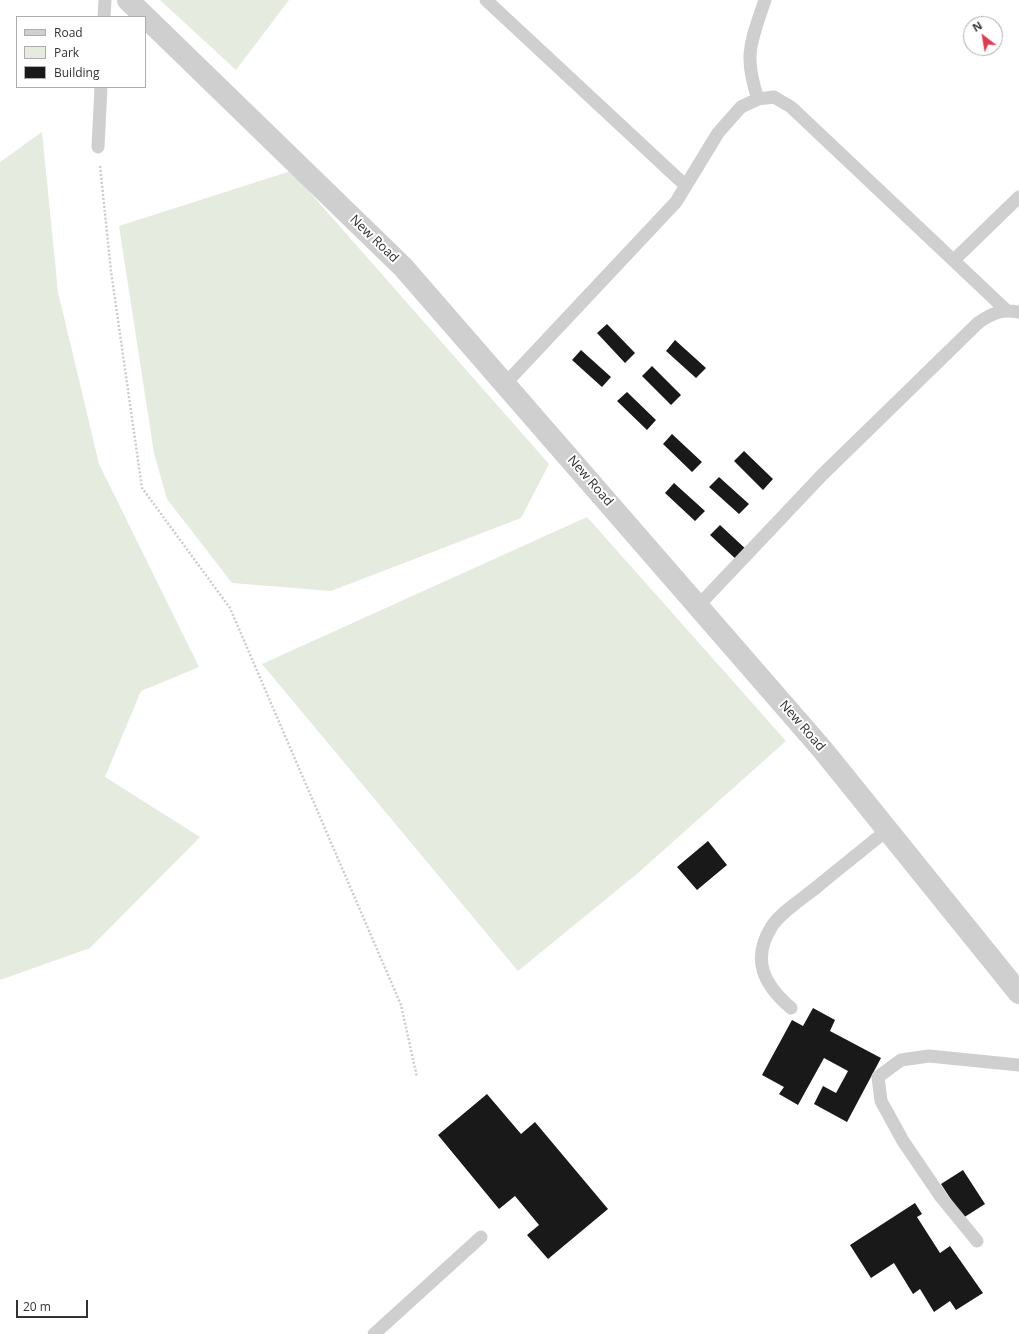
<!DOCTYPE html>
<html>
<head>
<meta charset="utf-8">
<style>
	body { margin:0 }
	#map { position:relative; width:1019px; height:1334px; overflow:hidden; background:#fff; font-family:"Open Sans",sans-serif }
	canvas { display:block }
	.legend { position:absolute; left:16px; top:16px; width:130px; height:72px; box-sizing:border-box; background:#fff; border:1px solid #adadad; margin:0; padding:5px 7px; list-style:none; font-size:12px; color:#323232 }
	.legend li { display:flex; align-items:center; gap:8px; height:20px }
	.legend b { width:20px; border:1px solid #adadad }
	.north { position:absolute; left:963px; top:16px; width:40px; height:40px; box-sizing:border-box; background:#fff; border:1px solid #adadad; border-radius:50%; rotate:329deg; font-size:11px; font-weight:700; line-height:16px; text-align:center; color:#323232 }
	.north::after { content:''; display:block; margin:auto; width:14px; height:18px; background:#e3394f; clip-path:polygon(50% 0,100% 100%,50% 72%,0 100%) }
	.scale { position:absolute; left:16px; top:1300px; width:72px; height:18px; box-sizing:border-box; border:2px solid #323232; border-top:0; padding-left:5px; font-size:12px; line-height:14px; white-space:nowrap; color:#323232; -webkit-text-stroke:3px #fff; paint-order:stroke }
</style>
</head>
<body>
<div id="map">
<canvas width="1019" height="1334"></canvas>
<ul class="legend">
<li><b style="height:5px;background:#cfcfcf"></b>Road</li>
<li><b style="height:11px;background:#e5ebde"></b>Park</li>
<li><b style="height:11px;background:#191919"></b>Building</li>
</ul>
<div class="north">N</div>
<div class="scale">20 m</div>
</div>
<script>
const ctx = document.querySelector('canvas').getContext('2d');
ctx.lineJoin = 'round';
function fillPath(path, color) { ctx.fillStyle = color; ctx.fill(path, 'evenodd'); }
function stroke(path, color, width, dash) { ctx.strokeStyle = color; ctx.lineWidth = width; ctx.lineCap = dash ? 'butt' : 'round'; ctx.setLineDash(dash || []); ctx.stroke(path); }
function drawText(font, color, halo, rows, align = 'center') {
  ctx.font = font + ' "Open Sans",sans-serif'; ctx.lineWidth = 4; ctx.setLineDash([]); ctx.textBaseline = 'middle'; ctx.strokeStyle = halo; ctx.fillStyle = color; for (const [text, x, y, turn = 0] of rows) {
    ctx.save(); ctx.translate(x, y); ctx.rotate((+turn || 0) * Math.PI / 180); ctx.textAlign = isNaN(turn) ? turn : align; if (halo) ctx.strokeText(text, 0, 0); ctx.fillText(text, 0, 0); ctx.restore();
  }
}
fillPath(new Path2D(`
	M 160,0 L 289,0 L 236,70 Z
	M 42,132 L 58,292 L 99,464 L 199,667 L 141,691 L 105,777 L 200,837 L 90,948 L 0,980 L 0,162 Z
	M 291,171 L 549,464 L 521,518 L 331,591 L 232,583 L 167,499 L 154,453 L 119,226 Z
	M 587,517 L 786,741 L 638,873 L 518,971 L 262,664 Z`), '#e5ebde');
fillPath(new Path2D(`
	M 607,324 L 635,353 L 625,363 L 597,333 Z
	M 675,340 L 706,368 L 696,378 L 666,351 Z
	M 581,350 L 611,377 L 602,387 L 572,360 Z
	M 652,366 L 681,395 L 671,405 L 642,376 Z
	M 627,392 L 656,420 L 647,430 L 617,401 Z
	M 672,434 L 702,462 L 692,472 L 663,444 Z
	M 744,451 L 773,479 L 763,490 L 734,461 Z
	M 719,477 L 749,504 L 739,514 L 709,487 Z
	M 674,483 L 705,511 L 695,521 L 665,493 Z
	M 720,525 L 749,552 L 739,562 L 710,535 Z
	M 708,841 L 727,865 L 697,890 L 677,867 Z
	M 813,1008 L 835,1020 L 830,1031 L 881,1058 L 847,1122 L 814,1104 L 823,1086 L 836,1093 L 848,1071 L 824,1058 L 798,1105 L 779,1094 L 784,1087 L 762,1075 L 792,1020 L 803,1026 Z
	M 487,1094 L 521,1134 L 535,1122 L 608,1209 L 548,1259 L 527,1235 L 539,1225 L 515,1196 L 499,1209 L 438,1135 Z
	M 963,1170 L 985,1204 L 963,1218 L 941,1184 Z
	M 915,1203 L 922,1214 L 917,1217 L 940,1253 L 950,1246 L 983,1293 L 956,1310 L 950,1301 L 934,1312 L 920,1289 L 913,1294 L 894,1263 L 871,1278 L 850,1245 Z`), '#191919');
stroke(new Path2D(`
	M 100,166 L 111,271 L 142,488 L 230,608 L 401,1005 L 417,1077`), '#ccc', 2.5, [2, 2]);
stroke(new Path2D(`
	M 486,0 L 686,186
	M 104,17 L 105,0
	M 758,99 C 743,55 751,42 765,0
	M 98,147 L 101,87
	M 954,260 L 1019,197
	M 505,384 L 676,202 L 718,133 L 741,107 L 758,99 L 774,97 L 791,107 L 1006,310
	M 698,606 L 822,475 L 978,323 C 992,313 1002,309 1019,312
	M 791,1008 C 763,984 751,959 772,926 C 781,912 805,897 818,886 C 841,867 864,849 887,830
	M 977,1241 L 941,1197 L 903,1141 L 881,1101 L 878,1077 L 901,1060 L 929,1056 L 1019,1065
	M 374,1334 L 481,1237`), '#cfcfcf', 13);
stroke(new Path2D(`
	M 128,0 L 403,267 L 822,749 L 1019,993`), '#cfcfcf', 22);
drawText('13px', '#323232', '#fff', [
	["New Road",374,239,44],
	["New Road",590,481,49],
	["New Road",802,726,49]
]);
</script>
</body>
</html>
